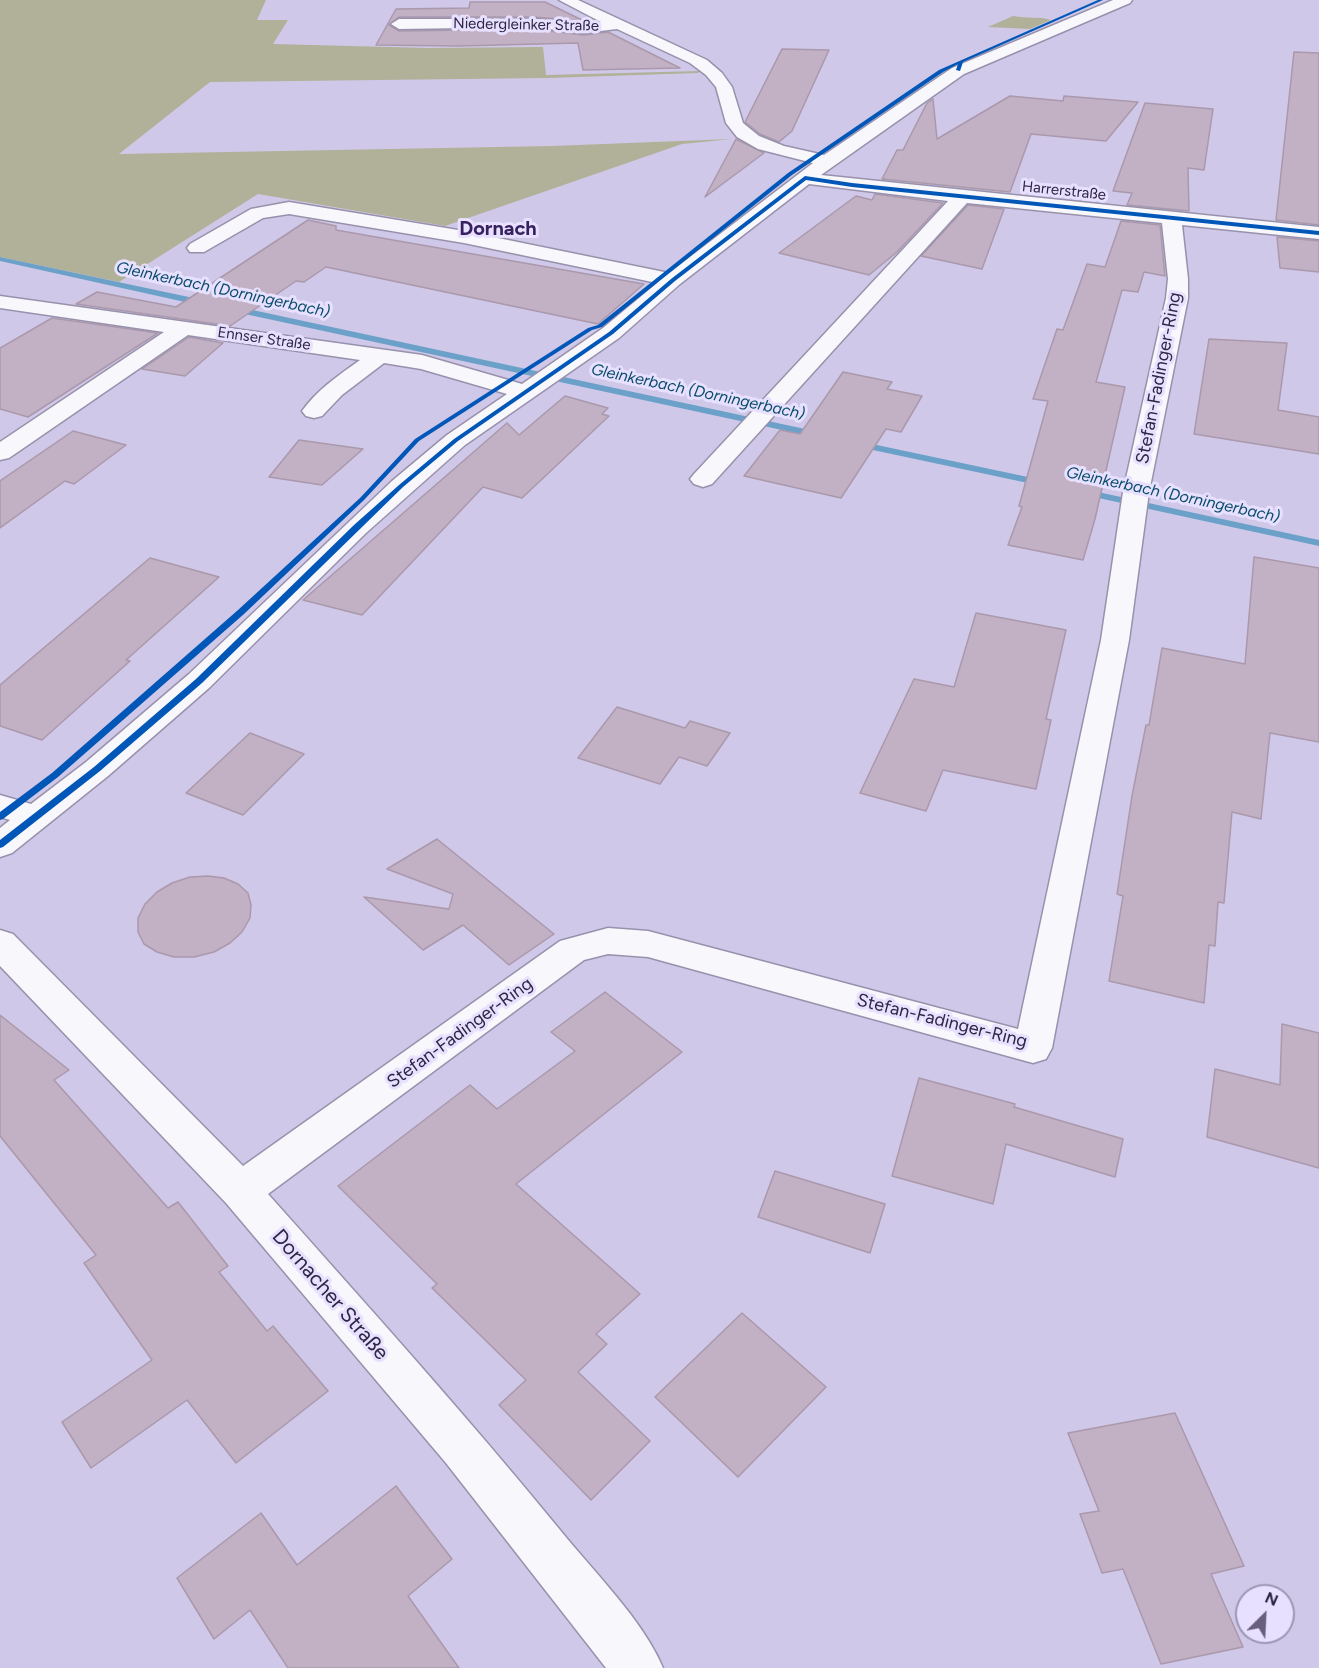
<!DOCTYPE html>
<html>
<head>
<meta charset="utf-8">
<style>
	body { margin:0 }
	#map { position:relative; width:1319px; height:1668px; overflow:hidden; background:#d0c8e8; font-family:Figtree,sans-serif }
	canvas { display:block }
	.north { position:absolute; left:1235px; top:1584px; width:60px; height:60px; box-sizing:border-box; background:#e7e0ff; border:2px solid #9d96b4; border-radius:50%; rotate:24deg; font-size:16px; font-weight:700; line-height:24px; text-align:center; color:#2f2644 }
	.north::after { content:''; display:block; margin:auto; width:21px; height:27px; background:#675f7d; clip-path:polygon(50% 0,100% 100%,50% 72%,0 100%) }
</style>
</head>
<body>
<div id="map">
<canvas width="1319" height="1668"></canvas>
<div class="north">N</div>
</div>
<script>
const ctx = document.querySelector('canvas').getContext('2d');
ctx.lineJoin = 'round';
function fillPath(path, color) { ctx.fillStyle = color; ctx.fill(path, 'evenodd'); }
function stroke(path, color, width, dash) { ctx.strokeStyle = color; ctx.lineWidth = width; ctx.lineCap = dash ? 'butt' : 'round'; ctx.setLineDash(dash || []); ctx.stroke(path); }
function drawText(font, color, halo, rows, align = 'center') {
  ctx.font = font + ' Figtree,sans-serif'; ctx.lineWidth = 6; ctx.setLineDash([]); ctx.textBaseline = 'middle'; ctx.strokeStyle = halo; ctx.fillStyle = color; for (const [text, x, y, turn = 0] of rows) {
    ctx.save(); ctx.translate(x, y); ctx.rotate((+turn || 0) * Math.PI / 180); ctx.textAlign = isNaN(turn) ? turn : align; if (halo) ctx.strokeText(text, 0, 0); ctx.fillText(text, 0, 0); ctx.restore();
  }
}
fillPath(new Path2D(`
	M 0,0 L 266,0 L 257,20 L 288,20 L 273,44 L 428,48 L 543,47 L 546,75 L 700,71 L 698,73 L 548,78 L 210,82 L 119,154 L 552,146 L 732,139 L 682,144 L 445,226 L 258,194 L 119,282 L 0,257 Z
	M 1013,16 C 1027,19 1038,16 1051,20 L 1030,29 L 988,27 Z`), '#b0b198');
fillPath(new Path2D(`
	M 0,257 L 203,300 L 207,303 L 203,306 L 0,261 Z
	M 234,306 L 819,432 L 824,435 L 819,438 L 231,311 L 230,309 Z
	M 858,441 L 1042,480 L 1047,483 L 1042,486 L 854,446 L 853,444 Z
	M 1084,489 L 1319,540 L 1319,546 L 1080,494 L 1080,490 Z`), '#6ba1c9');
const building = new Path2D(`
	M 470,2 L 545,2 L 584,21 L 533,17 L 399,17 L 389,25 L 399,31 L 533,29 L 584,35 L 608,32 L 680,68 L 583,70 L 578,43 L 459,46 L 376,45 L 396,9 L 469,8 Z
	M 782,49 L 829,50 L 792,131 L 779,142 L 760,134 L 745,122 Z
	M 1294,52 L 1319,53 L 1319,225 L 1276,220 Z
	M 1010,96 L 1063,101 L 1064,96 L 1138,102 L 1106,141 L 1031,134 L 1010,192 L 882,179 L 897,150 L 903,150 L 927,103 L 933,99 L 937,139 Z
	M 1145,103 L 1213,109 L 1204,170 L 1188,168 L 1189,211 L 1127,205 L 1132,193 L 1113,191 Z
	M 736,139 L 764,153 L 705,197 Z
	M 875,194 L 943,203 L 897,252 L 869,275 L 779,253 L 856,196 L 872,200 Z
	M 968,205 L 1004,209 L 982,269 L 921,256 Z
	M 308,220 L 336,226 L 336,230 L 644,284 L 598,324 L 326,267 L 304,282 L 296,281 L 230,326 L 76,304 L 97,292 L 176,307 Z
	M 1121,221 L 1160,225 L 1165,276 L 1144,272 L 1138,292 L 1122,290 L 1096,382 L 1125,387 L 1095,519 L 1083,560 L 1008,545 L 1022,507 L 1019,506 L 1048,401 L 1033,399 L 1057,329 L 1063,330 L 1087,264 L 1105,267 Z
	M 1277,237 L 1319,241 L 1319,272 L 1280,268 Z
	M 52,318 L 158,333 L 28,417 L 0,409 L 0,348 Z
	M 189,337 L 223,343 L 185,376 L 142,369 Z
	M 1209,339 L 1287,343 L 1278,410 L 1319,417 L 1319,454 L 1194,434 Z
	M 843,372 L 892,382 L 887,389 L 922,396 L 901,432 L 886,429 L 841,498 L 744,476 L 780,430 L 800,434 Z
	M 565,396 L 608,408 L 602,414 L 609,416 L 522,498 L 483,487 L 362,615 L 303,600 L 507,423 L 519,435 Z
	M 73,431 L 126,445 L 74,484 L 65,481 L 0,528 L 0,481 Z
	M 299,440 L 363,449 L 322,485 L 269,477 Z
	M 1254,557 L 1319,568 L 1319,742 L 1270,733 L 1261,819 L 1232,812 L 1224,903 L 1218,902 L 1215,946 L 1209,945 L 1204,1003 L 1109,981 L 1123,896 L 1117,894 L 1132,796 L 1146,725 L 1149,725 L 1162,648 L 1245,664 Z
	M 150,558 L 219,577 L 126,660 L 130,661 L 42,740 L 0,726 L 0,685 Z
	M 976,613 L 1066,630 L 1046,719 L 1051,720 L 1036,789 L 943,770 L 926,811 L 860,793 L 914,679 L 954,687 Z
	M 617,707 L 685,728 L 690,721 L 730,733 L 707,766 L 679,757 L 660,784 L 578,758 Z
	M 250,733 L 304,754 L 243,815 L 186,793 Z
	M 437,839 L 533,917 L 554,934 L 509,965 L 463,925 L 423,950 L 364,897 L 449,909 L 453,894 L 387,869 Z
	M 208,876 L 224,878 L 238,884 L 248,893 L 251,905 L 250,918 L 242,932 L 230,943 L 214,952 L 194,957 L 174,957 L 157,952 L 144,944 L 138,932 L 138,918 L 145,904 L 157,892 L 172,883 L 190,877 Z
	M 605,992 L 682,1052 L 516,1184 L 640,1294 L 596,1334 L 607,1344 L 578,1372 L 650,1441 L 591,1500 L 499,1405 L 526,1380 L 432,1288 L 437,1284 L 338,1186 L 470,1085 L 497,1109 L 575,1051 L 551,1032 Z
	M 0,1015 L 69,1070 L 54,1080 L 168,1208 L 178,1202 L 228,1266 L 219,1272 L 267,1331 L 273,1326 L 328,1391 L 236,1463 L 187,1400 L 91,1468 L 62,1422 L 152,1360 L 84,1263 L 96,1255 L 0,1136 Z
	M 1282,1024 L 1319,1033 L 1319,1168 L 1207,1137 L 1215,1069 L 1280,1085 Z
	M 919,1078 L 1015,1104 L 1014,1107 L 1123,1139 L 1115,1177 L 1006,1144 L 993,1204 L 892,1176 Z
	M 775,1171 L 885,1204 L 870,1253 L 758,1217 Z
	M 742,1313 L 826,1387 L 738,1477 L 655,1397 Z
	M 1175,1413 L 1244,1566 L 1211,1574 L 1243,1647 L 1161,1664 L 1123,1569 L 1102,1573 L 1080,1514 L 1099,1511 L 1068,1433 Z
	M 396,1486 L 452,1559 L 408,1596 L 459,1668 L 288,1668 L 250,1610 L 214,1639 L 177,1578 L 261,1513 L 297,1565 Z`);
fillPath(building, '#c2b0c4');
stroke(building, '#aa98ac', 1.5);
const minor = new Path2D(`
	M 559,0 L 578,0 L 707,60 L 722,73 L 732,87 L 743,123 L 759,136 L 784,146 L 824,155 L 952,68 L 1113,0 L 1132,0 L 1130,3 L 964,74 L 821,175 L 1319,227 L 1319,239 L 1182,225 L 1188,279 L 1188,298 L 1149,492 L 1129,640 L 1052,1048 L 1046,1059 L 1033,1063 L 648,957 L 608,954 L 584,960 L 268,1194 C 367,1305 466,1415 560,1530 C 593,1571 643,1620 663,1668 L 606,1668 L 446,1463 L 226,1203 L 0,966 L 0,930 L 13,934 L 243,1166 L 560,941 L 608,928 L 648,931 L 1018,1029 L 1101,640 L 1123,492 L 1166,298 L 1168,279 L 1162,223 L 967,203 L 712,484 L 703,487 L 694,484 L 690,479 L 694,474 L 948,201 L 809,184 L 680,284 L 619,338 L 465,445 L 366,533 L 209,688 L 108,776 L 12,853 L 0,857 L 0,828 L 10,820 L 0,817 L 0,795 L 31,804 L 86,762 L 189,674 L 392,481 L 447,435 L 507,394 L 421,369 L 384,363 L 342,395 L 322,416 L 314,418 L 306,416 L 302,411 C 317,390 339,375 360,360 L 188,335 L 9,458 L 0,460 L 0,442 L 164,332 L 0,308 L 0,296 L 422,355 L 522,384 L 603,328 L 657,283 L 464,243 L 289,214 L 263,218 L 204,252 L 190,252 L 187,248 L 190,244 L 251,209 L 289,202 L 464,231 L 669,273 L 813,163 L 758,149 L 737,137 L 726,123 L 716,87 L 706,75 L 690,63 L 617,29 L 584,33 L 533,27 L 399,29 L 391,24 L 399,19 L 533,19 L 584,23 L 601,22 Z`);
stroke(minor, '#9891ac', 3);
fillPath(minor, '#f8f7fc');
fillPath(new Path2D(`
	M 1098,0 L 1103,0 L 963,62 L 960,71 L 956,70 L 958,64 L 943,72 L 792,175 L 602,327 L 592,330 L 419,441 L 364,500 L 244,614 L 58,777 L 3,819 L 0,820 L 0,812 L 52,773 L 238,610 L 360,498 L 415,439 L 588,328 L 598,325 L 788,173 L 939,70 Z
	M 805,176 L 852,183 L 1319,231 L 1319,235 L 852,187 L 806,180 L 675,281 L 613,334 L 458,441 L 403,487 L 360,529 L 202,683 L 100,771 L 3,847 L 0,848 L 0,840 L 94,767 L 196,679 L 354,525 L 399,485 L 454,439 L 609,332 L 671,279 Z`), '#0057b8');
drawText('15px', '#2f2644', '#e7e0ff', [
	["Niedergleinker Straße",526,25,1],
	["Harrerstraße",1064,191,6],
	["Ennser Straße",264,339,8]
]);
drawText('italic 16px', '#0a4c6a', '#e7e0ff', [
	["Gleinkerbach (Dorningerbach)",223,290,12],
	["Gleinkerbach (Dorningerbach)",698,392,12],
	["Gleinkerbach (Dorningerbach)",1173,495,12]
]);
drawText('18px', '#2f2644', '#e7e0ff', [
	["Stefan-Fadinger-Ring",1159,378,-79],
	["Stefan-Fadinger-Ring",942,1021,14],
	["Stefan-Fadinger-Ring",460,1033,-36]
]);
drawText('bold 20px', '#36205e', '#e7e0ff', [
	["Dornach",498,229]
]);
drawText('21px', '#2f2644', '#e7e0ff', [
	["Dornacher Straße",330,1295,49]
]);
</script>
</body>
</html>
